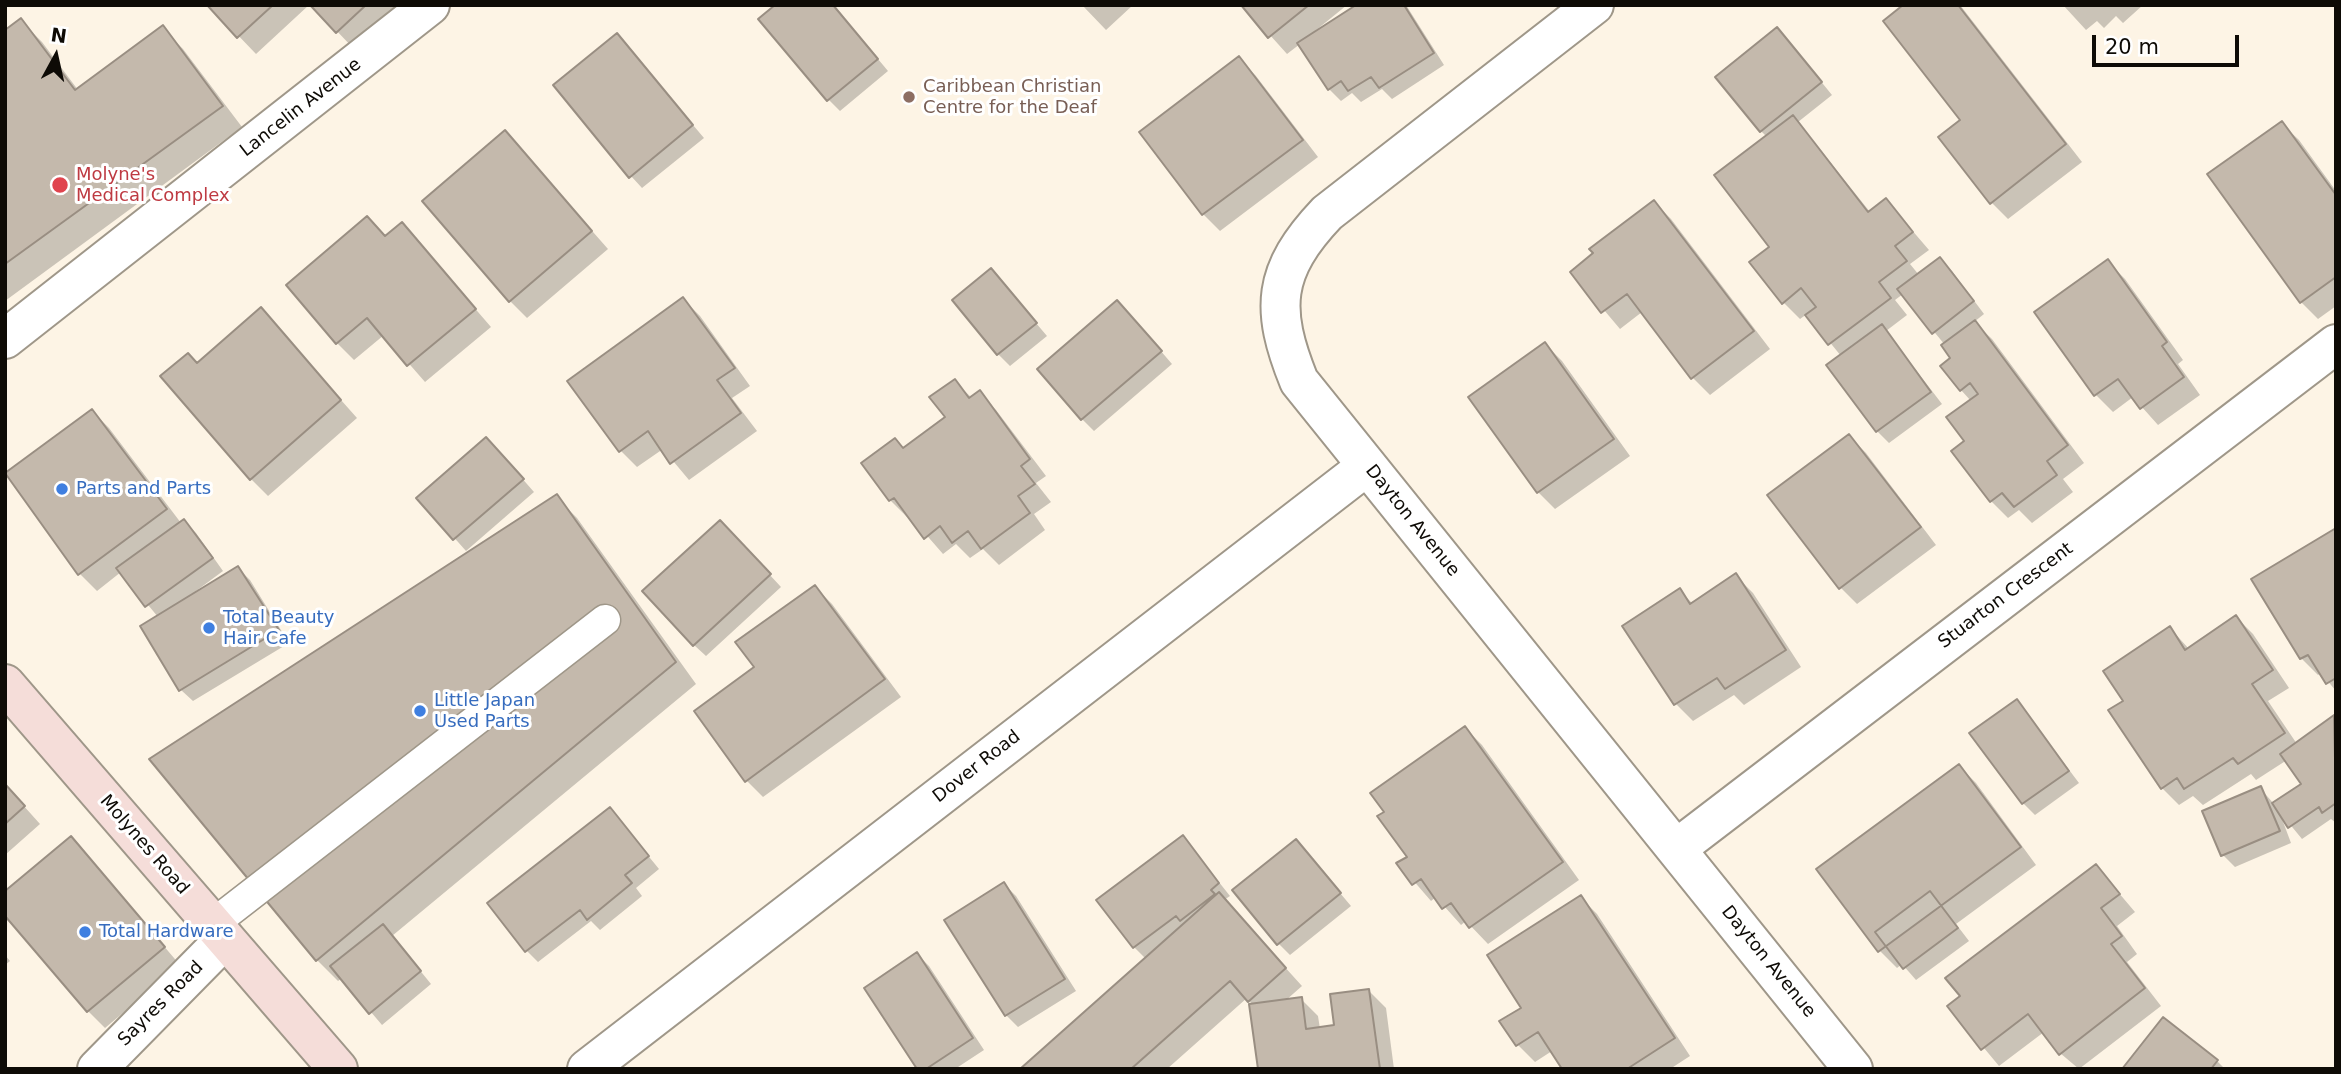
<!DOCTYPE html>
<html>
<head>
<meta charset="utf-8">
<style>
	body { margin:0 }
	#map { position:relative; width:2341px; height:1074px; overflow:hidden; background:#fdf4e5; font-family:"DejaVu Sans",sans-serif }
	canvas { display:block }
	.frame { position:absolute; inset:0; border:7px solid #0e0b06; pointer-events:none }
	.north { position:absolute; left:21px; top:21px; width:70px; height:70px; -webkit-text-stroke:5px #fff; paint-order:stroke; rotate:8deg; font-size:19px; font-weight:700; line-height:28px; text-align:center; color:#0e0b06 }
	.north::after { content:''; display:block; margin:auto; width:24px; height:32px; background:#0e0b06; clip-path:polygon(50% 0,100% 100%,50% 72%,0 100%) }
	.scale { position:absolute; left:2092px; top:35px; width:147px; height:32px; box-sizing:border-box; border:4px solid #0e0b06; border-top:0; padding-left:9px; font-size:21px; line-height:24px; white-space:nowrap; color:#0e0b06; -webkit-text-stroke:5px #fff; paint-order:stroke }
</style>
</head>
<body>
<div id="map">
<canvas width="2341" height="1074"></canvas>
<div class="frame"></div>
<div class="north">N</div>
<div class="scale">20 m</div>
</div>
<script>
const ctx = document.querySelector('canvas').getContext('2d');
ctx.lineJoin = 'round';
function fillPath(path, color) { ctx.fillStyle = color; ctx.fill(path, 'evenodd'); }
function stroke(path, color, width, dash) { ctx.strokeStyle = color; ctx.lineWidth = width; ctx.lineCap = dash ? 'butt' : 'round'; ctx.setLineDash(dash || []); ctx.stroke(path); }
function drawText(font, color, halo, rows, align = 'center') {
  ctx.font = font + ' "DejaVu Sans",sans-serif'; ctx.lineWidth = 6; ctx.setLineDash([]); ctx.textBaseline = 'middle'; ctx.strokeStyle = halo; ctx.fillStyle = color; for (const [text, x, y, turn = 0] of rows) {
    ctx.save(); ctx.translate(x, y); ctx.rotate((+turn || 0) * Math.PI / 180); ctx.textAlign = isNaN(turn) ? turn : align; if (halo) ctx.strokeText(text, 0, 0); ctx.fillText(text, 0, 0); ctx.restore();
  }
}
fillPath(new Path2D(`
	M 209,5 L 309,5 L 256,54 Z
	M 312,5 L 402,5 L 354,49 Z
	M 833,5 L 888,71 L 840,111 L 828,99 Z
	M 1082,5 L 1133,5 L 1106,30 Z
	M 1243,5 L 1347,5 L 1315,31 L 1317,33 L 1359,5 L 1406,5 L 1444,65 L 1392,99 L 1382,89 L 1361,102 L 1352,93 L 1341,101 L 1329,89 L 1300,44 L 1287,54 Z
	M 1906,5 L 1960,5 L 2082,162 L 2008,219 L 1991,202 L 1963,120 Z
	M 2063,5 L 2143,5 L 2123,23 L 2116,16 L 2104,28 L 2097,21 L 2086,30 Z
	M 21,21 L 42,42 L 78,90 L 162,28 L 183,49 L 242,127 L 5,301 L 5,32 Z
	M 1788,41 L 1832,95 L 1798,122 L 1870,212 L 1886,200 L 1929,250 L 1910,264 L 1919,275 L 1940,259 L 1952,271 L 1984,314 L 1974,322 L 1992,339 L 2084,463 L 2063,479 L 2073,492 L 2032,523 L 2019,510 L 2008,518 L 1991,501 L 1967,442 L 1971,401 L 1961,390 L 1945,345 L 1903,294 L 1895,300 L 1907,315 L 1886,331 L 1942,404 L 1889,443 L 1877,431 L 1841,356 L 1807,314 L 1800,319 L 1783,302 L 1772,247 L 1767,137 L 1761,131 Z
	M 628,48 L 704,138 L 642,188 L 631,176 Z
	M 1239,59 L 1256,76 L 1318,157 L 1220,231 L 1203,214 Z
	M 2282,124 L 2299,140 L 2336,191 L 2336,306 L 2318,319 L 2301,302 Z
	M 505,132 L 608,249 L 527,318 L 510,301 Z
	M 1654,202 L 1671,219 L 1770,349 L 1710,395 L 1693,378 L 1642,312 L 1620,329 L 1572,272 Z
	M 402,224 L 491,327 L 425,382 L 384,335 L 354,360 L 337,343 L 386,238 Z
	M 2108,262 L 2125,279 L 2183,360 L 2178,364 L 2200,395 L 2158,425 L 2133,397 L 2113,412 L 2096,395 Z
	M 991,270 L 1047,336 L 1010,366 L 998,354 Z
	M 683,299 L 700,316 L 750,386 L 732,398 L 757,431 L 689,480 L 663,449 L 637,467 L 620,450 Z
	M 261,310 L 357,418 L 268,496 L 251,479 L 197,365 Z
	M 1129,314 L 1172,364 L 1094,431 L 1082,419 Z
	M 1545,344 L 1562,361 L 1630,456 L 1555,509 L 1538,492 Z
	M 954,381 L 972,398 L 979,393 L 996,410 L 1046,476 L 1036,483 L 1051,502 L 1034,514 L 1045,530 L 999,565 L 983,549 L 970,558 L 956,544 L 943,554 L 909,515 L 907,517 L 890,500 L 904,450 L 947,418 Z
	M 92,411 L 109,428 L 181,523 L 184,521 L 196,533 L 223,571 L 196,591 L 197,593 L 238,568 L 250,580 L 289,643 L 193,701 L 181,690 L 158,617 L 121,572 L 97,591 L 80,574 L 6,475 Z
	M 1849,436 L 1866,453 L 1936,545 L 1857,604 L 1840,587 Z
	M 498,451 L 534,492 L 466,551 L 419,498 Z
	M 556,497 L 577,518 L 696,684 L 392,936 L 431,984 L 382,1025 L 342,978 L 338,981 L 317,960 Z
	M 2336,530 L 2336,691 L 2321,673 L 2318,675 L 2301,658 Z
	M 732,534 L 781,587 L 706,656 L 694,645 Z
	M 1736,576 L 1753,593 L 1801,667 L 1744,705 L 1734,695 L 1693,721 L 1676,704 L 1625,627 L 1680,591 L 1693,604 Z
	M 815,587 L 832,604 L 901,697 L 763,797 L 746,780 L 756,667 Z
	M 2236,617 L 2253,634 L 2289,688 L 2268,701 L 2297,744 L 2334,718 L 2336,720 L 2336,823 L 2331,819 L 2302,839 L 2279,811 L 2291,843 L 2235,867 L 2223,855 L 2260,788 L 2274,804 L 2303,784 L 2287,760 L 2256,780 L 2251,774 L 2203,805 L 2193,796 L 2179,805 L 2162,788 L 2110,710 L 2126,701 L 2170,628 L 2189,649 Z
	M 2017,701 L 2079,783 L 2035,815 L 2023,803 Z
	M 1465,728 L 1482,745 L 1579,880 L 1488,944 L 1466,921 L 1461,925 L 1436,897 L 1431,901 L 1399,864 L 1409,857 Z
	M 1959,766 L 1976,783 L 2036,865 L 1956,924 L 1969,941 L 1916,980 L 1902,964 L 1897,968 L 1880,951 L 1818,869 Z
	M 5,785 L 40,824 L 5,855 Z
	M 610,809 L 659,869 L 636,888 L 642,896 L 600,930 L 591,921 L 538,962 L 527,951 Z
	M 1183,837 L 1230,896 L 1224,900 L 1302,986 L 1285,1001 L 1301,999 L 1318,1016 L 1320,1029 L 1336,1027 L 1369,991 L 1386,1008 L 1394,1069 L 1260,1069 L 1253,1005 L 1247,998 L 1167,1069 L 1022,1069 L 1146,959 L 1134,947 Z
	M 1296,841 L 1351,906 L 1290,955 L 1278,943 Z
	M 87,856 L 180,965 L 105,1028 L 88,1011 Z
	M 2096,866 L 2135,912 L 2117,926 L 2137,954 L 2127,962 L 2161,1006 L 2079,1069 L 2060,1053 L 2044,1032 L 1999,1066 L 1949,1006 Z
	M 1004,884 L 1016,896 L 1076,991 L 1018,1027 L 1006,1015 Z
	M 1580,897 L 1597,914 L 1690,1056 L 1670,1069 L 1564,1069 L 1552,1051 L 1535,1062 L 1518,1045 L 1502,1021 L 1523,1008 Z
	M 917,954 L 929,966 L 984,1050 L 955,1069 L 919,1069 Z
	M 5,955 L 10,961 L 5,965 Z
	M 2163,1019 L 2217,1061 L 2225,1069 L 2124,1069 Z`), '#0003');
const building = new Path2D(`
	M 207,5 L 273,5 L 237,38 Z
	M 310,5 L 366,5 L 336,33 Z
	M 775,5 L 833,5 L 878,59 L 827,101 L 758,19 Z
	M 1241,5 L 1309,5 L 1268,38 Z
	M 1356,5 L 1404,5 L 1434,53 L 1379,88 L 1371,77 L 1348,91 L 1341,81 L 1328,90 L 1297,43 Z
	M 1903,5 L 1958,5 L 2066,144 L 1990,204 L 1938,137 L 1960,120 L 1883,21 Z
	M 21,18 L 75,90 L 163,25 L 223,106 L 5,264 L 5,30 Z
	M 1777,27 L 1822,82 L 1760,132 L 1715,77 Z
	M 617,33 L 693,125 L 629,178 L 553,85 Z
	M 1239,56 L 1303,140 L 1202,215 L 1139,132 Z
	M 1793,115 L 1868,212 L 1886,198 L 1913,232 L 1895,246 L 1907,261 L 1879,282 L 1891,298 L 1828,345 L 1805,315 L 1816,307 L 1801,288 L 1782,304 L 1749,262 L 1769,247 L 1714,175 Z
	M 2282,121 L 2336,195 L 2336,277 L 2300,303 L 2207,174 Z
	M 505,130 L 592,231 L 509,302 L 422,201 Z
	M 1654,200 L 1754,331 L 1691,379 L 1627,294 L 1601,313 L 1570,272 L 1593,253 L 1589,249 Z
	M 367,216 L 385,236 L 402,222 L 476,309 L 407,366 L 367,318 L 336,344 L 286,285 Z
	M 1940,257 L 1974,301 L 1932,334 L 1897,289 Z
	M 2108,259 L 2167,342 L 2162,346 L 2184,377 L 2140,409 L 2118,379 L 2094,396 L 2034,312 Z
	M 991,268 L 1037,323 L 997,355 L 952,300 Z
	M 683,297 L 735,368 L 717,380 L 741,413 L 670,464 L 648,431 L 619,452 L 567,381 Z
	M 1117,300 L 1162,351 L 1081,420 L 1037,369 Z
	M 261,307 L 341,400 L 250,480 L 160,376 L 188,353 L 197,363 Z
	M 1975,320 L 2068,445 L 2047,461 L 2057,475 L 2014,507 L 2002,493 L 1990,502 L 1951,451 L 1964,441 L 1946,417 L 1978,394 L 1970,383 L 1960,391 L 1940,366 L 1950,358 L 1941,345 Z
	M 1882,324 L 1931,392 L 1876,432 L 1826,365 Z
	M 1545,342 L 1614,439 L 1537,493 L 1468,397 Z
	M 955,379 L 969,398 L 980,390 L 1030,459 L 1021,466 L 1035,484 L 1018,496 L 1030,513 L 981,549 L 968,531 L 952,543 L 940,526 L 924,539 L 894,498 L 889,501 L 861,463 L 895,438 L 903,448 L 945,417 L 929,397 Z
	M 92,409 L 167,509 L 78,575 L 5,473 Z
	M 1849,434 L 1921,527 L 1839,589 L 1767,495 Z
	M 486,437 L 524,479 L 453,540 L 416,498 Z
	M 557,494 L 676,662 L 316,961 L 149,759 Z
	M 184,519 L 213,558 L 145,607 L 116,568 Z
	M 720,520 L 771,574 L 693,646 L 642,591 Z
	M 2336,528 L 2336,678 L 2326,684 L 2308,655 L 2300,659 L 2251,579 Z
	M 238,566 L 279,630 L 179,691 L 140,626 Z
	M 1736,573 L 1786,650 L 1725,689 L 1717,678 L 1674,705 L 1622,626 L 1680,588 L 1690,604 Z
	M 815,585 L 885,679 L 745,782 L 694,711 L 754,667 L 735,642 Z
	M 2236,615 L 2273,670 L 2252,684 L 2285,733 L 2238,764 L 2233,758 L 2184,789 L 2177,778 L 2161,789 L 2108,710 L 2123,701 L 2103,671 L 2170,626 L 2185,650 Z
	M 2017,699 L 2069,771 L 2022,804 L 1969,733 Z
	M 2334,715 L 2336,803 L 2322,813 L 2319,807 L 2288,828 L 2272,803 L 2301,784 L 2280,754 Z
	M 1465,726 L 1563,862 L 1469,928 L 1451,903 L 1442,909 L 1421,879 L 1412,885 L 1396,863 L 1407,857 L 1377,816 L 1384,812 L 1370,793 Z
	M 1959,764 L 2021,847 L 1878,952 L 1816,869 Z
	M 5,784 L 25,806 L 5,824 Z
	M 2261,786 L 2280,831 L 2221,856 L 2202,811 Z
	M 610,807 L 649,856 L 625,875 L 632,883 L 587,920 L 580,910 L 525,952 L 487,903 Z
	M 1183,835 L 1219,883 L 1211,890 L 1215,894 L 1180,921 L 1176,916 L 1133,948 L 1096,900 Z
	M 71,836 L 165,947 L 87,1012 L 5,916 L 5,891 Z
	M 1296,839 L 1341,893 L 1277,945 L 1232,890 Z
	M 2096,864 L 2120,894 L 2101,908 L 2122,936 L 2111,944 L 2145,988 L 2059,1055 L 2028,1014 L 1981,1050 L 1947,1006 L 1960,996 L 1945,978 Z
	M 1004,882 L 1065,979 L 1005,1016 L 944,920 Z
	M 1930,891 L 1958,928 L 1903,969 L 1875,932 Z
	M 1219,892 L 1286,968 L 1248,1002 L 1230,981 L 1131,1069 L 1020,1069 Z
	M 1581,895 L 1675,1038 L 1627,1069 L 1562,1069 L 1538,1032 L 1516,1046 L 1499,1021 L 1521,1008 L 1487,955 Z
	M 383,924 L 421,971 L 369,1014 L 330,966 Z
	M 917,952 L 973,1038 L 926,1069 L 917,1069 L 864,988 Z
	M 1369,989 L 1380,1069 L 1258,1069 L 1249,1004 L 1302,997 L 1306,1029 L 1334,1025 L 1330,994 Z
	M 2163,1017 L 2218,1060 L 2211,1069 L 2122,1069 Z`);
fillPath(building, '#c4b9ac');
stroke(building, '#998e82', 2);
const service = new Path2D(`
	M 213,924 L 605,620`);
const minor = new Path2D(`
	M 1594,5 L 1327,213 C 1272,271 1270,309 1299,381 L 1853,1069
	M 5,339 L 430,5
	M 1676,849 L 2336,344
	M 97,1069 L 225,939
	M 587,1069 L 1367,466`);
const secondary = new Path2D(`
	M 5,684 L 338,1069`);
stroke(service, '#9f9789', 33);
stroke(minor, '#9f9789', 42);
stroke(secondary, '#9f9789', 42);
stroke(service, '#fff', 30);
stroke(minor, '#fff', 38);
stroke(secondary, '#f5ddd9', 38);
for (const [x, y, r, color] of [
	[909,97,7,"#8d6e63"],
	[60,185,9,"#e0444e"],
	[62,489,7,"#3f7fe0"],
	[209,628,7,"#3f7fe0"],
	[420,711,7,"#3f7fe0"],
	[85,932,7,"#3f7fe0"]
]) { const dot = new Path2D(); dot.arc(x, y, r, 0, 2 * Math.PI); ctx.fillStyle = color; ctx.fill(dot); stroke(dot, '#fff', 2.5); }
drawText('18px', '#785e54', '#fff', [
	["Caribbean Christian",923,87],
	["Centre for the Deaf",923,108]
], 'left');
drawText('18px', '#0e0b06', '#fff', [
	["Lancelin Avenue",301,108,-38],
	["Dayton Avenue",1412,521,51],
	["Stuarton Crescent",2006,596,-37],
	["Dover Road",977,767,-38],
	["Molynes Road",144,845,49],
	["Dayton Avenue",1768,962,51],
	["Sayres Road",161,1004,-45]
]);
drawText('18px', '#be3a42', '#fff', [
	["Molyne's",76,175],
	["Medical Complex",76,196]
], 'left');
drawText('18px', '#366cbe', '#fff', [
	["Parts and Parts",76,489],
	["Total Beauty",223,618],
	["Hair Cafe",223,639],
	["Little Japan",434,701],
	["Used Parts",434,722],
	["Total Hardware",99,932]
], 'left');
</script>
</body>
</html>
